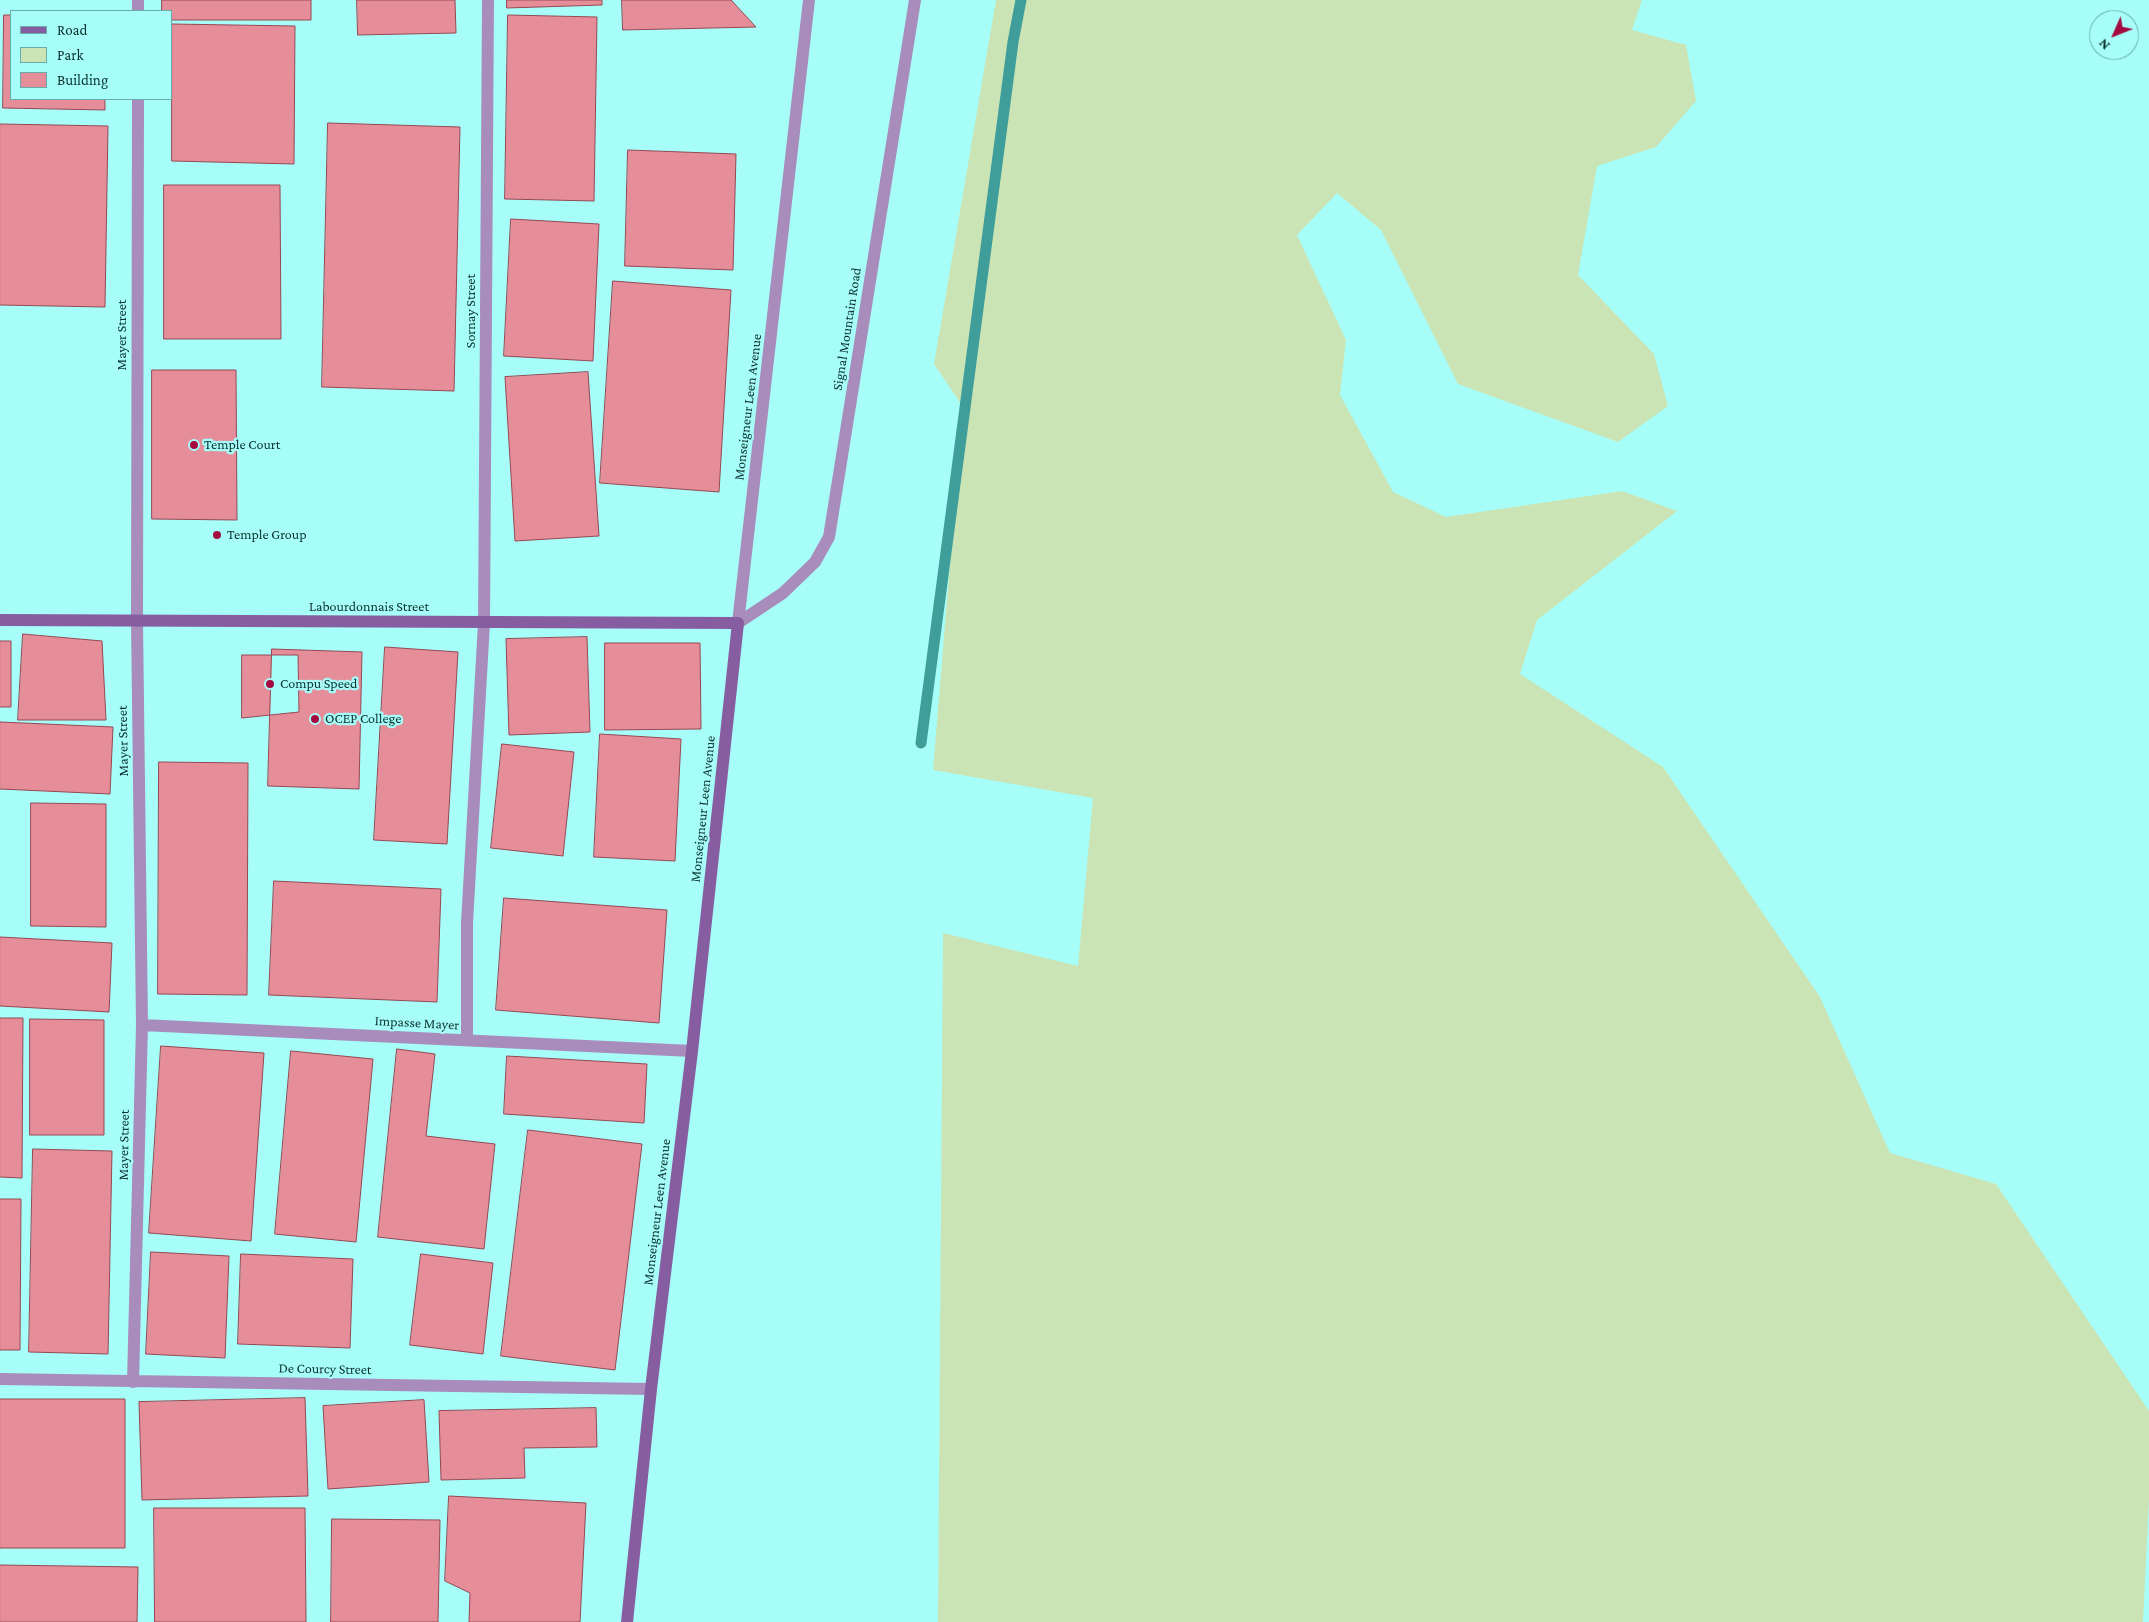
<!DOCTYPE html>
<html>
<head>
<meta charset="utf-8">
<style>
	body { margin:0 }
	#map { position:relative; width:2149px; height:1622px; overflow:hidden; background:#a7fef9; font-family:"Crimson Pro",serif }
	canvas { display:block }
	.legend { position:absolute; left:10px; top:10px; width:162px; height:90px; box-sizing:border-box; background:#a7fef9; border:1px solid #68aca8; margin:0; padding:6px 9px; list-style:none; font-size:15px; color:#0a312f }
	.legend li { display:flex; align-items:center; gap:10px; height:25px }
	.legend b { width:25px; border:1px solid #68aca8 }
	.north { position:absolute; left:2089px; top:10px; width:50px; height:50px; box-sizing:border-box; background:#a7fef9; border:1px solid #68aca8; border-radius:50%; rotate:226deg; font-size:14px; font-weight:700; line-height:20px; text-align:center; color:#0a312f }
	.north::after { content:''; display:block; margin:auto; width:18px; height:22px; background:#a4093f; clip-path:polygon(50% 0,100% 100%,50% 72%,0 100%) }
</style>
</head>
<body>
<div id="map">
<canvas width="2149" height="1622"></canvas>
<ul class="legend">
<li><b style="height:6px;background:#875da2"></b>Road</li>
<li><b style="height:14px;background:#cae4b5"></b>Park</li>
<li><b style="height:14px;background:#e58e9a"></b>Building</li>
</ul>
<div class="north">N</div>
</div>
<script>
const ctx = document.querySelector('canvas').getContext('2d');
ctx.lineJoin = 'round';
function fillPath(path, color) { ctx.fillStyle = color; ctx.fill(path, 'evenodd'); }
function stroke(path, color, width, dash) { ctx.strokeStyle = color; ctx.lineWidth = width; ctx.lineCap = dash ? 'butt' : 'round'; ctx.setLineDash(dash || []); ctx.stroke(path); }
function drawText(font, color, halo, rows, align = 'center') {
  ctx.font = font + ' "Crimson Pro",serif'; ctx.lineWidth = 4.5; ctx.setLineDash([]); ctx.textBaseline = 'middle'; ctx.strokeStyle = halo; ctx.fillStyle = color; for (const [text, x, y, turn = 0] of rows) {
    ctx.save(); ctx.translate(x, y); ctx.rotate((+turn || 0) * Math.PI / 180); ctx.textAlign = isNaN(turn) ? turn : align; if (halo) ctx.strokeText(text, 0, 0); ctx.fillText(text, 0, 0); ctx.restore();
  }
}
fillPath(new Path2D(`
	M 996,0 L 1642,0 L 1632,30 L 1686,45 L 1696,101 L 1656,147 L 1597,166 L 1578,275 L 1654,354 L 1668,406 L 1618,442 L 1458,384 L 1381,230 L 1337,193 L 1297,235 L 1346,340 L 1340,395 L 1393,492 L 1446,517 L 1622,491 L 1677,511 L 1537,620 L 1520,674 L 1663,767 L 1820,997 L 1890,1153 L 1996,1184 L 2149,1411 L 2149,1498 L 2143,1622 L 938,1622 L 943,933 L 1078,966 L 1093,798 L 933,770 L 963,407 L 934,364 Z`), '#cae4b5');
stroke(new Path2D(`
	M 921,743 L 1013,42 L 1021,0`), '#409e9a', 11);
const building = new Path2D(`
	M 162,0 L 311,0 L 311,20 L 171,20 L 171,11 L 162,11 Z
	M 357,0 L 455,0 L 456,33 L 358,35 Z
	M 507,0 L 602,0 L 602,5 L 507,8 Z
	M 622,0 L 731,0 L 756,27 L 623,30 Z
	M 4,15 L 11,15 L 11,99 L 105,99 L 105,110 L 3,108 Z
	M 508,15 L 597,17 L 594,201 L 505,199 Z
	M 172,24 L 295,26 L 294,164 L 172,161 Z
	M 328,123 L 460,127 L 454,391 L 322,387 Z
	M 0,124 L 108,126 L 105,307 L 0,305 Z
	M 628,150 L 736,154 L 733,270 L 625,266 Z
	M 164,185 L 280,185 L 281,339 L 164,339 Z
	M 511,219 L 599,224 L 593,361 L 504,356 Z
	M 613,281 L 731,290 L 719,492 L 600,483 Z
	M 152,370 L 236,370 L 237,520 L 152,519 Z
	M 588,372 L 599,536 L 515,541 L 505,377 Z
	M 23,634 L 102,641 L 106,720 L 18,720 Z
	M 587,637 L 590,732 L 509,735 L 506,639 Z
	M 0,641 L 11,641 L 11,707 L 0,707 Z
	M 605,643 L 700,643 L 701,729 L 605,730 Z
	M 385,647 L 458,652 L 447,844 L 374,840 Z
	M 272,649 L 362,652 L 359,789 L 268,786 Z
	M 242,655 L 298,655 L 299,712 L 242,718 Z
	M 0,722 L 113,727 L 110,794 L 0,789 Z
	M 600,734 L 681,739 L 675,861 L 594,857 Z
	M 502,744 L 574,752 L 563,856 L 491,848 Z
	M 159,762 L 248,763 L 247,995 L 158,994 Z
	M 31,803 L 106,804 L 106,927 L 31,926 Z
	M 274,881 L 441,889 L 437,1002 L 269,995 Z
	M 504,898 L 667,910 L 659,1023 L 496,1010 Z
	M 0,937 L 112,943 L 109,1012 L 0,1006 Z
	M 0,1018 L 23,1018 L 22,1178 L 0,1177 Z
	M 30,1019 L 104,1020 L 104,1135 L 30,1135 Z
	M 161,1046 L 264,1053 L 251,1241 L 149,1233 Z
	M 397,1049 L 435,1054 L 426,1136 L 495,1144 L 484,1249 L 378,1237 Z
	M 291,1051 L 373,1059 L 356,1242 L 275,1234 Z
	M 507,1056 L 647,1064 L 644,1123 L 504,1114 Z
	M 528,1130 L 642,1144 L 615,1370 L 501,1356 Z
	M 33,1149 L 112,1151 L 108,1354 L 29,1352 Z
	M 0,1199 L 21,1199 L 20,1350 L 0,1350 Z
	M 151,1252 L 229,1256 L 225,1358 L 146,1354 Z
	M 241,1254 L 353,1259 L 350,1348 L 238,1344 Z
	M 421,1254 L 493,1263 L 483,1354 L 410,1345 Z
	M 305,1398 L 308,1496 L 142,1500 L 139,1402 Z
	M 0,1399 L 125,1399 L 125,1548 L 0,1548 Z
	M 424,1400 L 429,1482 L 328,1489 L 323,1406 Z
	M 596,1408 L 597,1447 L 524,1448 L 525,1478 L 441,1480 L 439,1411 Z
	M 449,1496 L 586,1503 L 580,1622 L 469,1622 L 470,1593 L 445,1581 Z
	M 154,1508 L 305,1508 L 306,1622 L 155,1622 Z
	M 332,1519 L 440,1520 L 438,1622 L 331,1622 Z
	M 0,1565 L 138,1567 L 137,1622 L 0,1622 Z`);
fillPath(building, '#e58e9a');
stroke(building, '#954854', 1);
stroke(new Path2D(`
	M 738,623 L 783,593 L 815,562 L 829,537 L 915,0`), '#a88cbb', 12);
stroke(new Path2D(`
	M 138,11 L 138,0
	M 738,623 L 809,0
	M 142,1025 L 692,1051
	M 467,1040 L 467,923 L 484,623 L 488,0
	M 0,1379 L 651,1389
	M 133,1382 L 142,1025 L 137,621 L 138,99`), '#a88cbb', 12);
stroke(new Path2D(`
	M 0,620 L 738,623 L 692,1051 L 651,1389 L 627,1622`), '#875da2', 12);
for (const [x, y, r, color] of [
	[194,445,5,"#a4093f"],
	[217,535,5,"#a4093f"],
	[270,684,5,"#a4093f"],
	[315,719,5,"#a4093f"]
]) { const dot = new Path2D(); dot.arc(x, y, r, 0, 2 * Math.PI); ctx.fillStyle = color; ctx.fill(dot); stroke(dot, '#a7fef9', 2); }
drawText('14px', '#0a312f', '#a7fef9', [
	["Sornay Street",471,311,-90],
	["Signal Mountain Road",847,329,-81],
	["Mayer Street",122,335,-90],
	["Monseigneur Leen Avenue",748,407,-83],
	["Labourdonnais Street",369,607],
	["Mayer Street",123,741,-91],
	["Monseigneur Leen Avenue",703,809,-84],
	["Impasse Mayer",417,1023,3],
	["Mayer Street",124,1145,-89],
	["Monseigneur Leen Avenue",657,1212,-83],
	["De Courcy Street",325,1369,1]
]);
drawText('14px', '#0a312f', '#a7fef9', [
	["Temple Court",204,445],
	["Temple Group",227,535],
	["Compu Speed",280,684],
	["OCEP College",325,719]
], 'left');
</script>
</body>
</html>
